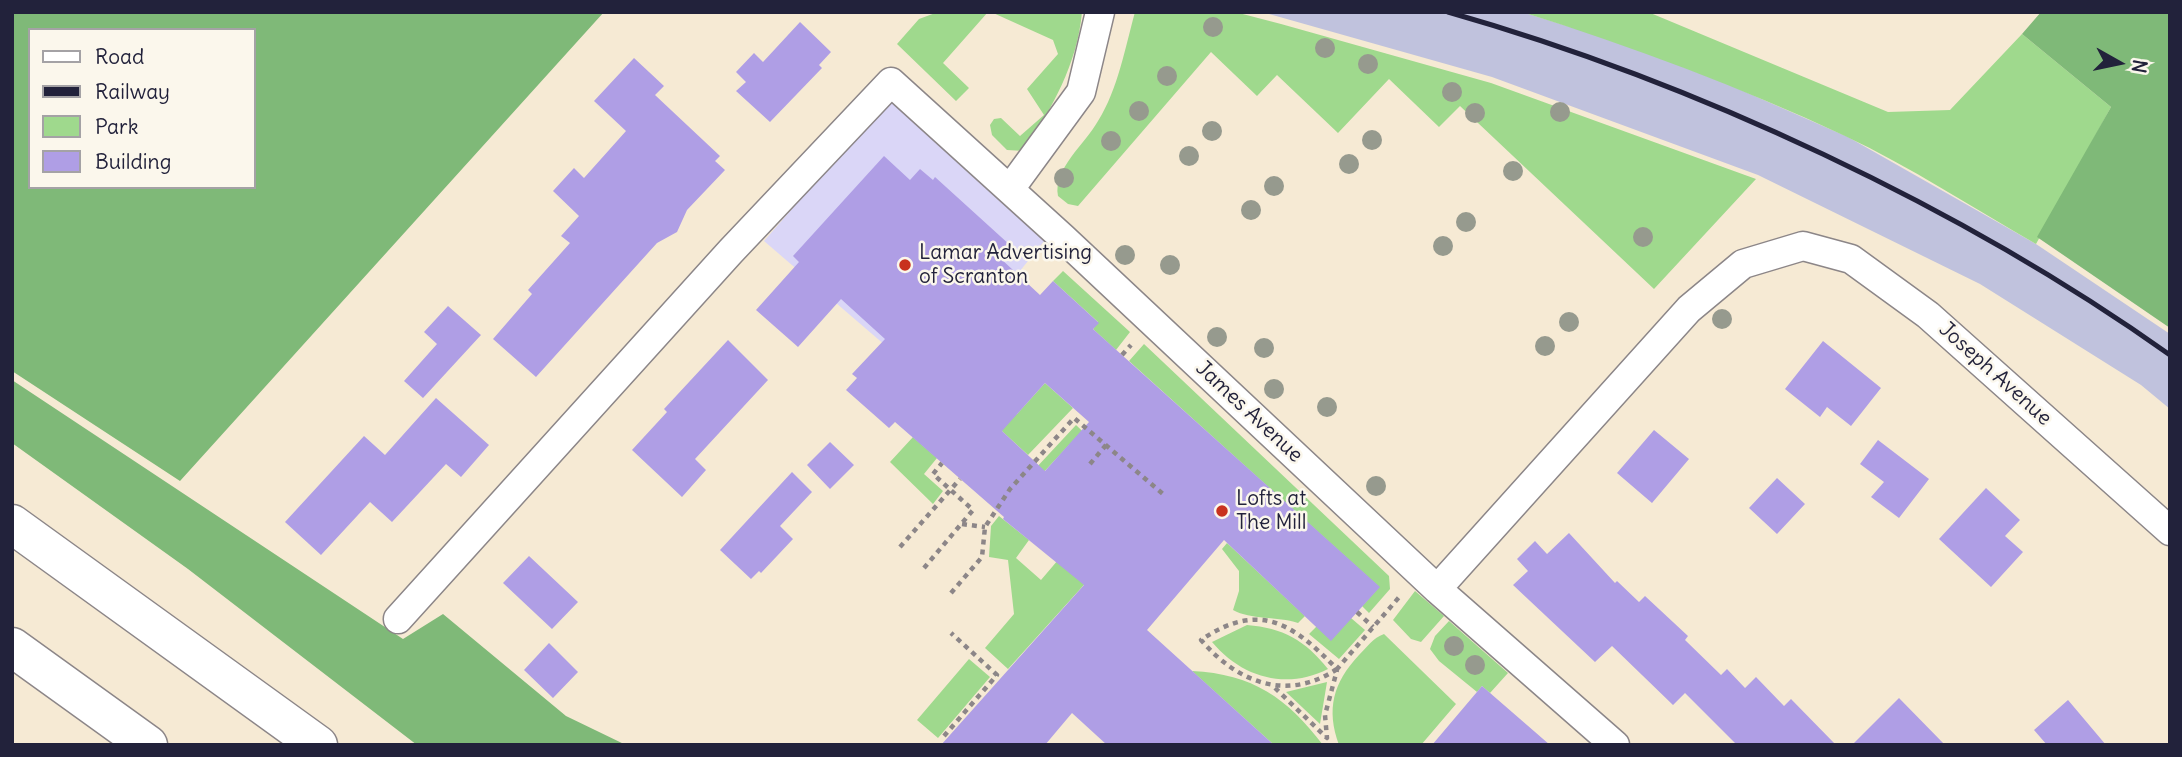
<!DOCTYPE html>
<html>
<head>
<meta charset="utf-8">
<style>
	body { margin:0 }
	#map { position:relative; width:2182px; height:757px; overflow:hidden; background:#f6ead4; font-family:Delius,sans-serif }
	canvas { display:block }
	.frame { position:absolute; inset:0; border:14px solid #22223b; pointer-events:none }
	.legend { position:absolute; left:28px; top:28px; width:228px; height:161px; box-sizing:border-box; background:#fbf7ec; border:2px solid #a4a2a5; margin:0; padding:9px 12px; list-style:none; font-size:21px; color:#22223b }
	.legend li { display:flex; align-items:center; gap:14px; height:35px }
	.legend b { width:35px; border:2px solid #a4a2a5 }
	.north { position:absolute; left:2084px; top:28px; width:70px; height:70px; -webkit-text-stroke:5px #fbf7ec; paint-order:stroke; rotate:99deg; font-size:19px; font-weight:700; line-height:28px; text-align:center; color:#22223b }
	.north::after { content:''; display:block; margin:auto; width:24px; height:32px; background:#22223b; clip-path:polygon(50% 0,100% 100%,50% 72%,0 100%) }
</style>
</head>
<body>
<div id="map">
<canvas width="2182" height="757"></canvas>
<div class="frame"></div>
<ul class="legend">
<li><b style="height:9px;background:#fff"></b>Road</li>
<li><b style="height:9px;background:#22223b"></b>Railway</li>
<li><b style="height:19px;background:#9fd98d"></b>Park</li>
<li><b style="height:19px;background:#af9ee5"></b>Building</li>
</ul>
<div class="north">N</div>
</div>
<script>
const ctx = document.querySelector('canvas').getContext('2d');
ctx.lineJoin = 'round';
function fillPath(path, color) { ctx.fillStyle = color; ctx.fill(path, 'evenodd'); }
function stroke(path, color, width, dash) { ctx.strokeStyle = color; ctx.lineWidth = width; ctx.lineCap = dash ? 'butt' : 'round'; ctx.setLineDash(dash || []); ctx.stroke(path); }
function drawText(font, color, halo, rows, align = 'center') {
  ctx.font = font + ' Delius,sans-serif'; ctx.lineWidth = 5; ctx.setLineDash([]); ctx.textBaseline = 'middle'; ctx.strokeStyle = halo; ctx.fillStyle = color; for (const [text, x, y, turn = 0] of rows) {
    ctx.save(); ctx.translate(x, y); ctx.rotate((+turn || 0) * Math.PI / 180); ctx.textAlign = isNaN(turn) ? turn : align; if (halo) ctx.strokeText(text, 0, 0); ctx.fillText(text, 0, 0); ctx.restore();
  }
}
fillPath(new Path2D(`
	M 892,94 L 1054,229 L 929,383 L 764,241 Z`), '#dad6f7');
fillPath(new Path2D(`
	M 1262,12 L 1522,12 L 1622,43 L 1732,86 L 1848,137 L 2036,244 L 2170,334 L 2170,409 L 2141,385 L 1980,284 L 1758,175 L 1492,77 Z`), '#c0c2dd');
fillPath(new Path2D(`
	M 938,12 L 988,12 L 943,63 L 969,88 L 956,101 L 897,44 L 919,19 Z
	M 991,12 L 1082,12 C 1077,66 1052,106 1025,151 L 1007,150 L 992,135 L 990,125 L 994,119 L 1001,118 L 1020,136 L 1044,115 L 1027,89 L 1058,54 L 1053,40 Z
	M 1135,12 L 1235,12 L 1281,24 L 1491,83 L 1756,179 L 1654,289 L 1460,106 L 1439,127 L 1389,79 L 1338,133 L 1277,75 L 1257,96 L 1211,52 L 1078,206 L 1068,204 L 1058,196 C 1053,169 1085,144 1098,121 C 1118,89 1125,48 1135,12 Z
	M 1522,12 L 1648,12 L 1888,112 L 1950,110 L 2022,34 L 2111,107 L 2036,244 C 1973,208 1911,167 1845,136 C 1741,87 1633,47 1522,12 Z
	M 1063,271 L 1130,332 L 1116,350 L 1093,329 L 1098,322 L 1053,281 Z
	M 1144,344 L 1389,576 L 1390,589 L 1369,613 L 1362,606 L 1379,587 L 1129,361 Z
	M 1045,383 L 1073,408 L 1028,455 L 991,421 L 1017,414 Z
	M 1076,425 L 1099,447 L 1087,461 L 1069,445 L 1041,475 L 1035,469 Z
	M 913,437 L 937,458 L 924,474 L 943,491 L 933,504 L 890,462 Z
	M 999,516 L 1029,540 L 1016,558 L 1041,580 L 1081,533 L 1110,556 L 1008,669 L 985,648 L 1014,614 L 1008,560 L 989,557 L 991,526 Z
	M 1227,543 L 1305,616 L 1298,623 C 1277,616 1251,620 1233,610 L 1239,591 L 1239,571 L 1222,549 Z
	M 1415,591 L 1444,616 L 1421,642 L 1411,639 L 1393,620 Z
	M 1351,618 L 1365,630 L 1339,659 L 1309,634 L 1316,627 Z
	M 1449,621 L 1508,673 L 1490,693 L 1482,686 L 1477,692 L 1439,661 L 1430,649 L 1435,636 Z
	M 1247,625 C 1283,628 1305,640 1328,669 C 1287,690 1242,678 1212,642 Z
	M 1384,634 L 1456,704 L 1421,745 L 1339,745 C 1326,709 1333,683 1359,655 C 1367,647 1373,638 1384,634 Z
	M 969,659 L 990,677 L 938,738 L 917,720 Z
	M 1192,671 C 1253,674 1287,698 1323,745 L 1274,745 Z
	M 1327,682 L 1320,724 L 1286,692 Z`), '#9fd98d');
fillPath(new Path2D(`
	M 12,12 L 604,12 L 180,481 L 12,371 ZM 30,30 L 254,30 L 254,187 L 30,187 Z
	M 2041,12 L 2170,14 L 2170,328 L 2037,237 L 2111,107 L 2022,34 Z
	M 12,380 L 403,639 L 443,614 L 566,716 L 626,745 L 417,745 L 188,569 L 12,443 Z`), '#7fb978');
fillPath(new Path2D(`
	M 800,22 L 831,52 L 819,65 L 822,68 L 770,122 L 736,91 L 746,82 L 736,72 L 754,53 L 763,62 Z
	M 634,58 L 664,86 L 655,95 L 720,156 L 715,161 L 725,170 L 687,210 L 677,232 L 657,243 L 536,377 L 493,339 L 532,294 L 528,290 L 570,243 L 561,236 L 579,216 L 553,191 L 574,168 L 584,178 L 626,131 L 594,101 Z
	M 884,156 L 910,180 L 920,169 L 933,180 L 935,177 L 1011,246 L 1000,258 L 1040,295 L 1053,281 L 1099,323 L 1093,329 L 1380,587 L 1331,641 L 1224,540 L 1147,630 L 1274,745 L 1107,745 L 1072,713 L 1045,745 L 941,745 L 1084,585 L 1003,519 L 1004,517 L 895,422 L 889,428 L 846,390 L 857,378 L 852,374 L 885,339 L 841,299 L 798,347 L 756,310 L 799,262 L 793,256 ZM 1045,383 L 1089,422 L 1045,471 L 1002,431 Z
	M 448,306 L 481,335 L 423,398 L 404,381 L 437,344 L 424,332 Z
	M 728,340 L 768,380 L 695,459 L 706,470 L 682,497 L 632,450 L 667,412 L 664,409 Z
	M 1823,341 L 1881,388 L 1851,426 L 1827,407 L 1820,417 L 1785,389 Z
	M 436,398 L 489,445 L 461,477 L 446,464 L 392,522 L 370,502 L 321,555 L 285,522 L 364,436 L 385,455 Z
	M 1654,430 L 1689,459 L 1652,503 L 1617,473 Z
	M 1878,440 L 1929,479 L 1899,518 L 1871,497 L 1884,482 L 1860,464 Z
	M 830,442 L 854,465 L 830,489 L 807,465 Z
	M 792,472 L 812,492 L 780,526 L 793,539 L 761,573 L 759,571 L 751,579 L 720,550 Z
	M 1777,478 L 1805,504 L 1777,534 L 1749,508 Z
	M 1986,488 L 2020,520 L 2005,536 L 2023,552 L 1991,587 L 1939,539 Z
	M 1569,533 L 1615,583 L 1617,581 L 1639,602 L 1645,596 L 1688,636 L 1685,640 L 1721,675 L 1727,669 L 1745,688 L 1756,677 L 1784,706 L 1791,699 L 1836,745 L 1737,745 L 1685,693 L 1673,705 L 1612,646 L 1595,662 L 1513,585 L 1528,571 L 1517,559 L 1535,541 L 1547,554 Z
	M 529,556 L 578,602 L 552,629 L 503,583 Z
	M 549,643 L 578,672 L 553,698 L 524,670 Z
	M 1482,686 L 1550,745 L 1432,745 Z
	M 1899,698 L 1945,745 L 1852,745 Z
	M 2068,700 L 2106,745 L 2047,745 L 2034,730 Z`), '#af9ee5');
const street = new Path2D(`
	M 1010,189 L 1081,92 L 1100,12
	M 1437,589 L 1689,309 L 1743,264 L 1803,246 L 1851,259 L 1928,315 L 2170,531
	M 398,619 L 731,251 L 891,82 L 1063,238 L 1437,589 L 1615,745`);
const highway = new Path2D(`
	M 12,524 L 318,745
	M 12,647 L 148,745`);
stroke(street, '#8c8688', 31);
stroke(highway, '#8c8688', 41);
stroke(new Path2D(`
	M 1122,355 L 1131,345
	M 1090,464 L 1106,445
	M 962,524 L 985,527
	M 900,547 L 960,479
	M 924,568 L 973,510 L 933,474 L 942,463
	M 951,593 L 982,557 L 985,527 L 1010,489 L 1074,418 L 1163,494
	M 1357,612 L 1373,627
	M 1337,669 C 1287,702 1238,683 1201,640 C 1260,600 1293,624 1337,669 L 1401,595
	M 1275,688 L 1327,738 L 1325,715 L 1337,670
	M 944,736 L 997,675 L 951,633`), '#8c8688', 4.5, [5, 5]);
stroke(street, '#fff', 28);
stroke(highway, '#fff', 38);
stroke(new Path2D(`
	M 1448,12 C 1694,82 1962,207 2170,355`), '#22223b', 5);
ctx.fillStyle = '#969a8e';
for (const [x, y] of [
	[1213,27],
	[1325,48],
	[1368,64],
	[1167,76],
	[1452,92],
	[1139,111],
	[1560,112],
	[1475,113],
	[1212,131],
	[1372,140],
	[1111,141],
	[1189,156],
	[1349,164],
	[1513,171],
	[1064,178],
	[1274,186],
	[1251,210],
	[1466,222],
	[1643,237],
	[1443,246],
	[1125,255],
	[1170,265],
	[1722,319],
	[1569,322],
	[1217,337],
	[1545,346],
	[1264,348],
	[1274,389],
	[1327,407],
	[1376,486],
	[1454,646],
	[1475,665]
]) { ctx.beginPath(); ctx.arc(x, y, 10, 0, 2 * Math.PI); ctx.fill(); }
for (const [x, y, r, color] of [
	[905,265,7,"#c8321e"],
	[1222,511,7,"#c8321e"]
]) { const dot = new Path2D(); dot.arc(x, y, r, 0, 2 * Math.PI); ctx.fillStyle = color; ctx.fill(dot); stroke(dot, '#fbf7ec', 2.5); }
drawText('21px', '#22223b', '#fbf7ec', [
	["Lamar Advertising",919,253],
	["of Scranton",919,277],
	["Lofts at",1236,499],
	["The Mill",1236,523]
], 'left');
drawText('21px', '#22223b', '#fbf7ec', [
	["Joseph Avenue",1995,374,42],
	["James Avenue",1249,412,43]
]);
</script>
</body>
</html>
